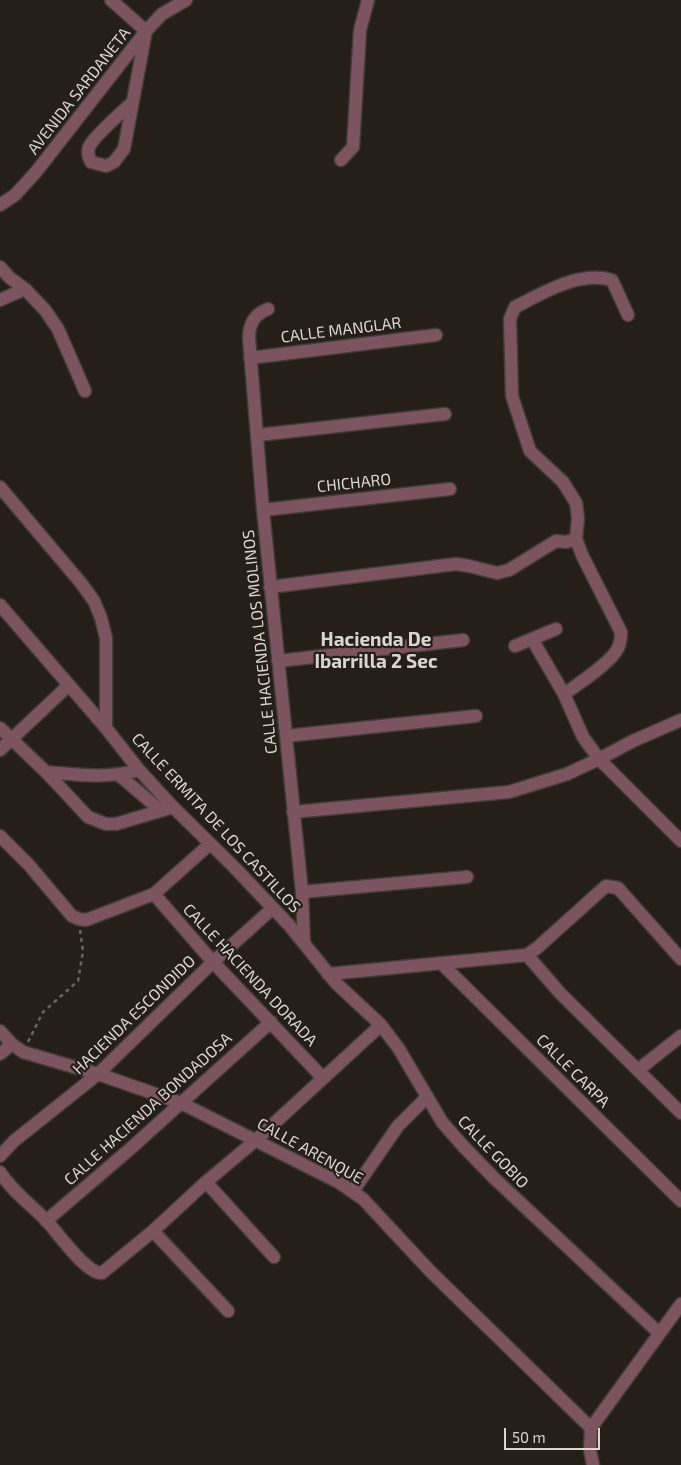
<!DOCTYPE html>
<html>
<head>
<meta charset="utf-8">
<style>
	body { margin:0 }
	#map { position:relative; width:681px; height:1465px; overflow:hidden; background:#261f19; font-family:"Exo 2",sans-serif }
	canvas { display:block }
	.scale { position:absolute; left:504px; top:1428px; width:96px; height:22px; box-sizing:border-box; border:2px solid #d9d5d1; border-top:0; padding-left:6px; font-size:15px; line-height:18px; white-space:nowrap; color:#d9d5d1; -webkit-text-stroke:4px #261f19; paint-order:stroke }
</style>
</head>
<body>
<div id="map">
<canvas width="681" height="1465"></canvas>
<div class="scale">50 m</div>
</div>
<script>
const ctx = document.querySelector('canvas').getContext('2d');
ctx.lineJoin = 'round';
function stroke(path, color, width, dash) { ctx.strokeStyle = color; ctx.lineWidth = width; ctx.lineCap = dash ? 'butt' : 'round'; ctx.setLineDash(dash || []); ctx.stroke(path); }
function drawText(font, color, halo, rows, align = 'center') {
  ctx.font = font + ' "Exo 2",sans-serif'; ctx.lineWidth = 4.5; ctx.setLineDash([]); ctx.textBaseline = 'middle'; ctx.strokeStyle = halo; ctx.fillStyle = color; for (const [text, x, y, turn = 0] of rows) {
    ctx.save(); ctx.translate(x, y); ctx.rotate((+turn || 0) * Math.PI / 180); ctx.textAlign = isNaN(turn) ? turn : align; if (halo) ctx.strokeText(text, 0, 0); ctx.fillText(text, 0, 0); ctx.restore();
  }
}
const minor = new Path2D(`
	M 111,0 L 146,31 L 124,149 L 114,162 L 106,166 L 91,162 C 89,158 87,152 89,147 C 94,136 123,111 133,102
	M 341,160 L 353,147 L 360,30 L 368,0
	M 0,205 L 15,195 L 36,172 L 146,31 L 162,14 L 186,0
	M 0,267 L 10,278 L 25,289 L 45,310 L 58,329 L 85,391
	M 0,300 L 25,289
	M 268,309 C 255,314 249,323 249,338 L 263,510 L 302,892 L 304,943
	M 250,358 L 436,335
	M 258,435 L 445,414
	M 0,487 L 81,583 L 94,601 L 101,618 L 106,638 L 106,728
	M 263,510 L 450,489
	M 576,539 L 578,518 L 576,503 L 563,482 L 530,451 L 512,396 L 510,319 L 515,307 C 545,292 578,271 612,280 L 628,315
	M 270,587 L 456,564 L 469,566 L 497,573 L 509,570 L 556,541 L 566,542 L 576,539 L 582,555 L 621,632 C 621,637 621,642 618,648 C 612,662 578,684 564,694
	M 0,605 L 106,728 L 139,770 L 173,807 L 235,868 L 289,925 L 336,983 L 381,1025 L 399,1049 L 442,1122 L 463,1146 L 494,1178 L 659,1333
	M 532,639 L 564,694 L 583,737 L 599,759 L 681,841
	M 515,646 L 556,629
	M 278,661 L 463,640
	M 0,728 L 46,772 L 88,817 L 106,824 L 116,824 L 173,807
	M 286,736 L 476,716
	M 0,750 L 69,685
	M 46,772 C 80,775 106,779 139,770
	M 119,775 L 160,810
	M 293,812 L 509,792 L 567,774 L 599,759 L 633,741 L 681,720
	M 0,836 L 29,865 L 72,916 L 79,919 L 86,920 L 154,894 L 210,844
	M 302,892 L 467,877
	M 154,894 L 213,962 L 323,1078
	M 527,955 L 560,993 L 681,1113
	M 442,964 L 681,1201
	M 328,974 L 527,955 L 537,948 L 606,886 L 618,888 L 681,959
	M 0,1031 L 12,1044 L 23,1052 L 98,1074 L 181,1103 L 340,1183 L 363,1199 L 430,1271 L 591,1428
	M 0,1054 L 12,1044
	M 638,1070 L 681,1036
	M 0,1156 L 14,1141 L 98,1074 L 213,962 L 273,908
	M 0,1172 C 12,1191 30,1204 46,1220 C 57,1232 86,1274 102,1273 L 153,1231 L 206,1182 L 256,1140 L 381,1025
	M 206,1182 L 274,1257
	M 353,1191 L 398,1126 L 427,1097
	M 46,1221 L 130,1149 L 271,1022
	M 153,1231 L 228,1311
	M 591,1428 L 681,1304
	M 591,1428 L 590,1450 L 593,1465`);
stroke(minor, '#433c36', 15);
stroke(new Path2D(`
	M 28,1042 L 43,1012 L 78,981 L 83,951 L 80,930`), '#6b6560', 2.5, [4, 4]);
stroke(minor, '#7c5460', 12);
drawText('16px', '#d9d5d1', '#261f19', [
	["AVENIDA SARDANETA",79,91,-52],
	["CALLE MANGLAR",341,330,-7],
	["CHICHARO",354,483,-6],
	["CALLE HACIENDA LOS MOLINOS",260,642,-96],
	["CALLE ERMITA DE LOS CASTILLOS",216,823,47],
	["CALLE HACIENDA DORADA",250,975,47],
	["HACIENDA ESCONDIDO",134,1015,-44],
	["CALLE CARPA",573,1071,45],
	["CALLE HACIENDA BONDADOSA",148,1109,-42],
	["CALLE ARENQUE",310,1151,29],
	["CALLE GOBIO",493,1152,46]
]);
drawText('bold 19px', '#d9d5d1', '#261f19', [
	["Hacienda De",376,640],
	["Ibarrilla 2 Sec",376,662]
]);
</script>
</body>
</html>
